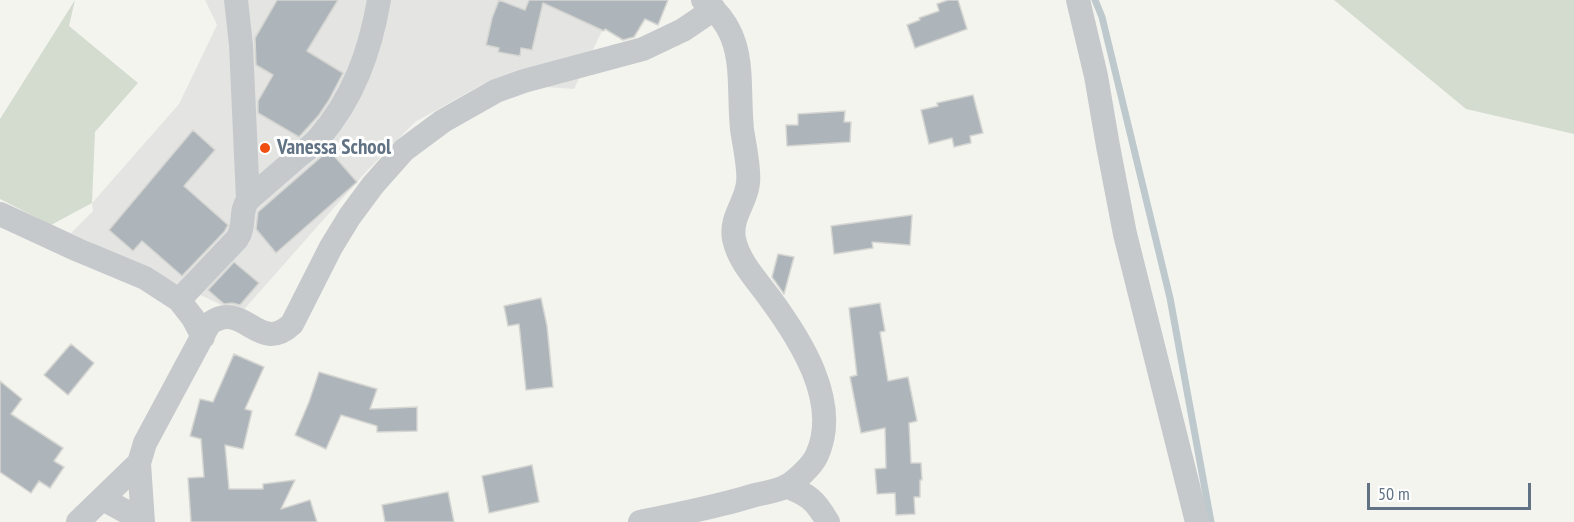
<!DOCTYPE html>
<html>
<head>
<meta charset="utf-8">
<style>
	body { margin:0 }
	#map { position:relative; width:1574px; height:522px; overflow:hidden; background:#f4f4ef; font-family:"PT Sans Narrow",sans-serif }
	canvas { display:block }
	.scale { position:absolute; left:1367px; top:483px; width:164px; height:27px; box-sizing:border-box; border:3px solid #607283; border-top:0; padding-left:8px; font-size:18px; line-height:21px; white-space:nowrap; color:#607283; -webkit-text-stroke:4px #fff; paint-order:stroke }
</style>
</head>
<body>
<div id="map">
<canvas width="1574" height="522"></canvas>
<div class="scale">50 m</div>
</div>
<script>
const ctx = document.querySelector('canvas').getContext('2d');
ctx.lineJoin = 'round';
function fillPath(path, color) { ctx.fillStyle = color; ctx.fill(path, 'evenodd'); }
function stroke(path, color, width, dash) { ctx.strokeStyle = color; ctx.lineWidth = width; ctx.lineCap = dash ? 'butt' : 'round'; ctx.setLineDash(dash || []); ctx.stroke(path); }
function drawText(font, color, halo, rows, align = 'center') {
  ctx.font = font + ' "PT Sans Narrow",sans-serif'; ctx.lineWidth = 6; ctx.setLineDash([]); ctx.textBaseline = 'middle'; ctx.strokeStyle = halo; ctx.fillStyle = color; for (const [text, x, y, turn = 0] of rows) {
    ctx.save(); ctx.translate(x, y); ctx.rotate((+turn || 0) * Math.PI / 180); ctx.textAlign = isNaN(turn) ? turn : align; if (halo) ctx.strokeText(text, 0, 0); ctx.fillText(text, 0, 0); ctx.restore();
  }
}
fillPath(new Path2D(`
	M 205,0 L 617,0 L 574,89 L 485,83 L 415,122 L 364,174 L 240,314 L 71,233 L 93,211 L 92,203 L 179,104 L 217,25 Z`), '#e4e5e3');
fillPath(new Path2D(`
	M 75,0 L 69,26 L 138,83 L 95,132 L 92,203 L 51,225 L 0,199 L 0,119 Z
	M 1334,0 L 1574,0 L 1574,134 L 1466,109 Z`), '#d4dcd0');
stroke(new Path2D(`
	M 1095,0 L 1102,17 L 1170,298 L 1211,522`), '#bec9ce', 7);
const building = new Path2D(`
	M 277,0 L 338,0 L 307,51 L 343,73 L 329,100 L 319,115 L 299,137 L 258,113 L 258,101 L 273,75 L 256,65 L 255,38 Z
	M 499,0 L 525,10 L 529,0 L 668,0 L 658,25 L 645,19 L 634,37 L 623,40 L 605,29 L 604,31 L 543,3 L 532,50 L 521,48 L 520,56 L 498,52 L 499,48 L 486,45 L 492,18 Z
	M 948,0 L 958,0 L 967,29 L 915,48 L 907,25 L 920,20 L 919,18 L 939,11 L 937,4 Z
	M 973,95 L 983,133 L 970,136 L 971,143 L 954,147 L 952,138 L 929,144 L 921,110 L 938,106 L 937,103 Z
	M 845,111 L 844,122 L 851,122 L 850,142 L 787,146 L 786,125 L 798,125 L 798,114 Z
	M 193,130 L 215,150 L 184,186 L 228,225 L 224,232 L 182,276 L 142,241 L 133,251 L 109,230 Z
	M 329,150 L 357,182 L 276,253 L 256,229 L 258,212 Z
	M 912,215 L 910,245 L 872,242 L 873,248 L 834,254 L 831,226 Z
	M 778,254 L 794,257 L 784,294 L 772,277 Z
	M 234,262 L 259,283 L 240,305 L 232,303 L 224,304 L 208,290 Z
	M 541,298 L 547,326 L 553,387 L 526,390 L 519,324 L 508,326 L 504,306 Z
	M 880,303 L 885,331 L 880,332 L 888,381 L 908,377 L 917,421 L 909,423 L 911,463 L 921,463 L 922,480 L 920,480 L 920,497 L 914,497 L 915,514 L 896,515 L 895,493 L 877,494 L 875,469 L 886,468 L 885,428 L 861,433 L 850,377 L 857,375 L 849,308 Z
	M 71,344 L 94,363 L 68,395 L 44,375 Z
	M 234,354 L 264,367 L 245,409 L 252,411 L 243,449 L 225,445 L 229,489 L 263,489 L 263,484 L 295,480 L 281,509 L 310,500 L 317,522 L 191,522 L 188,478 L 204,477 L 201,439 L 190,436 L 200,399 L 213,402 Z
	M 319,372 L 377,389 L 370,409 L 417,407 L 417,431 L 377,432 L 377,426 L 341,415 L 326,449 L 295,435 L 309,402 Z
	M 0,381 L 22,399 L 11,414 L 63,448 L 54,461 L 64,467 L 50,488 L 39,481 L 31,493 L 0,472 Z
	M 532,465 L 539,502 L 489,513 L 482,476 Z
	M 448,492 L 454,522 L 385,522 L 382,505 Z`);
fillPath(building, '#adb5ba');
stroke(building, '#d5d5d2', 1.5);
stroke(new Path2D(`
	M 236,0 L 241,45 L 248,200
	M 1078,0 L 1096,76 L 1108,146 L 1125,234 L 1197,522
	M 0,214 L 78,250 L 145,278 L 179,300 L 193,318 L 203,337
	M 179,300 L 237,239 C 246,226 239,212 248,200 C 263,187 278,174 294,160 C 302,153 311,147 318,139 C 353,99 370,52 379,0
	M 786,486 C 809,495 815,500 828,522
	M 103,499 L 143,521
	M 78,522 L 139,463
	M 143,522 L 139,463 L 145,443 L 209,324 C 244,298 258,356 292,324 L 331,247 L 350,216 L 373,185 L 404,150 L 443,121 L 496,91 L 524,81 L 643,49 L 683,30 L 714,9
	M 640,522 C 678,514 717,507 755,495 C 765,493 776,491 785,487 C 795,482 813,465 817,455 C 841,402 800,339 769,297 C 756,279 739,262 734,239 C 730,217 746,203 748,183 C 750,169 744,144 742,129 C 737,79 749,35 703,0`), '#c6c9cc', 24);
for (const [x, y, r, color] of [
	[265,148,6,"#f14f12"]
]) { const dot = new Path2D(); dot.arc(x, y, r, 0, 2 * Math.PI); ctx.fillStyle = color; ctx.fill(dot); stroke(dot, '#fff', 2); }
drawText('bold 21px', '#607283', '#fff', [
	["Vanessa School",277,148]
], 'left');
</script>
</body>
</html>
